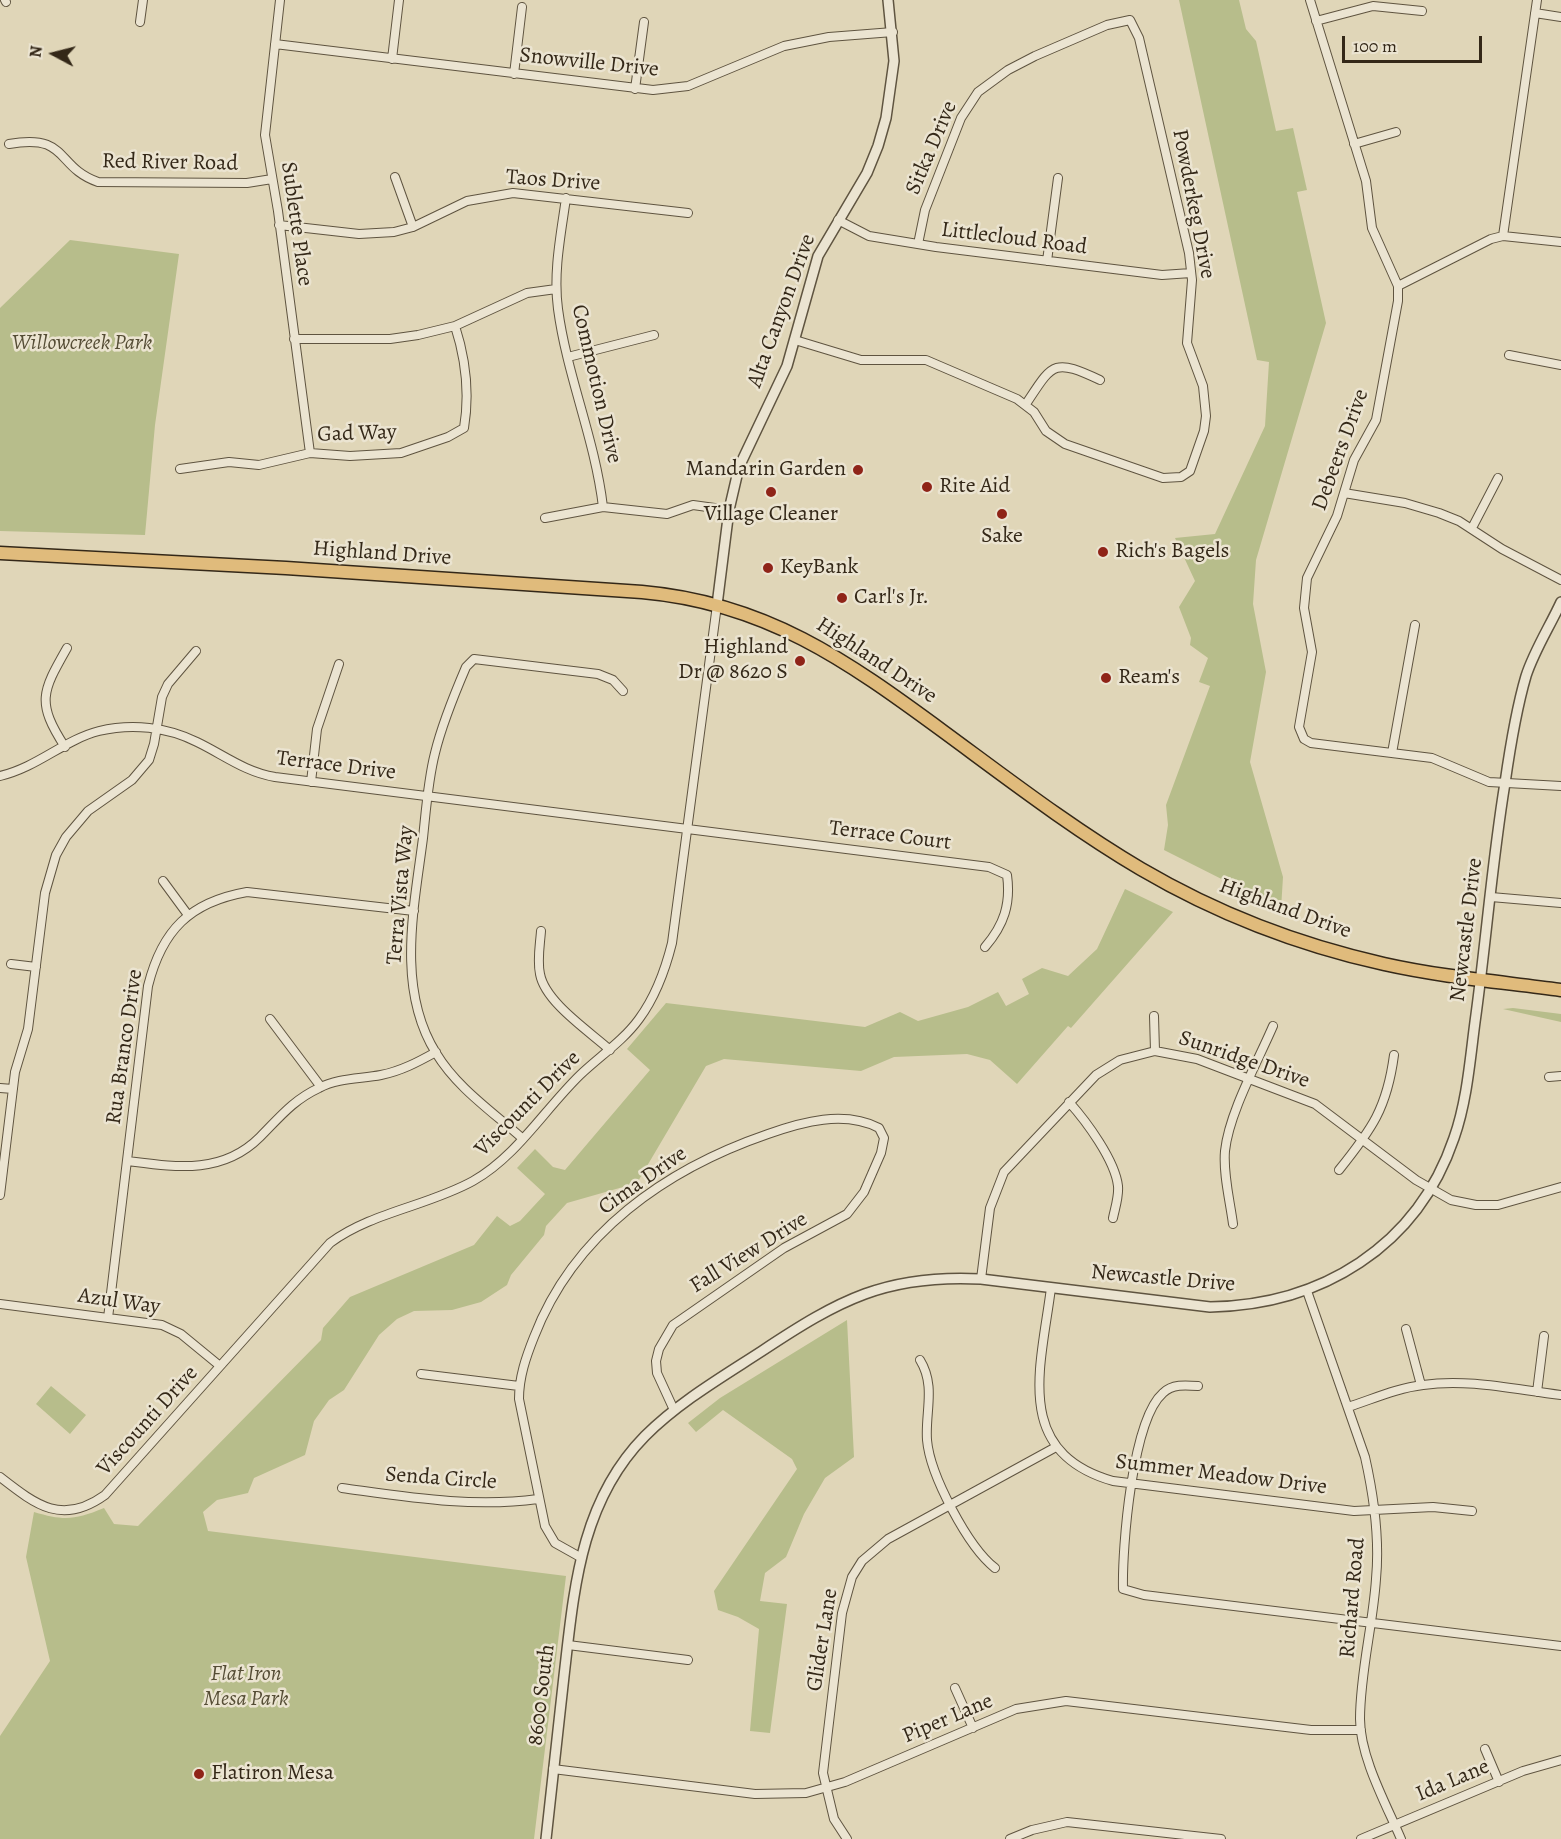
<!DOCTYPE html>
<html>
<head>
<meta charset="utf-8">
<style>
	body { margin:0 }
	#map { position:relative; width:1561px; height:1839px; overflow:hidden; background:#e0d6b8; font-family:Alegreya,serif }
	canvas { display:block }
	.north { position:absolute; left:24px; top:24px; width:60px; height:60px; -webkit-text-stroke:4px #ebe4d1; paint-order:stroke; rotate:277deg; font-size:16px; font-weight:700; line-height:24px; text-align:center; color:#342818 }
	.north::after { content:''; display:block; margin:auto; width:21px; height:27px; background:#342818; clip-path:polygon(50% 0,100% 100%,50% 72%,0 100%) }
	.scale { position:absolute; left:1342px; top:36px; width:140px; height:27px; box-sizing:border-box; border:3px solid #342818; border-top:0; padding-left:8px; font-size:18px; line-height:21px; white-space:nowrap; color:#342818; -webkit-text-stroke:4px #ebe4d1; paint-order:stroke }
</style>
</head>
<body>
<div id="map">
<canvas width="1561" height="1839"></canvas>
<div class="north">N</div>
<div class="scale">100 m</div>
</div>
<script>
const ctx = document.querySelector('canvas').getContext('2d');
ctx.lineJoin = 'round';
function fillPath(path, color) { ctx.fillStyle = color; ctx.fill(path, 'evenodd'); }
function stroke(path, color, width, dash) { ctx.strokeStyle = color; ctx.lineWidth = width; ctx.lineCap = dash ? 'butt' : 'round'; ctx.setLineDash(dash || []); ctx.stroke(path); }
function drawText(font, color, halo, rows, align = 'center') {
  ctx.font = font + ' Alegreya,serif'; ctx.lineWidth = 5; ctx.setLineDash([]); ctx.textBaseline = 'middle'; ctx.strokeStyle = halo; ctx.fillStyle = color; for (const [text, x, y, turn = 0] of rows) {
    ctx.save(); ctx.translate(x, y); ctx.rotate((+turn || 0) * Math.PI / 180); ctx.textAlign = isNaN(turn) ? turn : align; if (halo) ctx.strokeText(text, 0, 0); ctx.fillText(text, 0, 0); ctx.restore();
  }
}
fillPath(new Path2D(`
	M 1179,0 L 1239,0 L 1246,29 L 1256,41 L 1276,131 L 1293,128 L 1307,190 L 1297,192 L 1326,323 L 1256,560 L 1253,604 L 1266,672 L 1250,762 L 1283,877 L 1281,909 L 1164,850 L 1168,825 L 1166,805 L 1210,686 L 1199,682 L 1208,658 L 1190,645 L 1191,638 L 1179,607 L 1195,581 L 1175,538 L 1215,534 L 1265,426 L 1269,362 L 1257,360 Z
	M 70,240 L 179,254 L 155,425 L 145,535 L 0,531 L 0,308 Z
	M 1125,889 L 1173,912 L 1071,1028 L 1068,1026 L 1017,1084 L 990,1060 L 967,1054 L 894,1057 L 861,1071 L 724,1059 L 706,1066 L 637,1183 L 567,1203 L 546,1226 L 544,1235 L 511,1275 L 507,1285 L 481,1302 L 452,1310 L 414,1311 L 397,1319 L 379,1335 L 344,1390 L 329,1400 L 314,1421 L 305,1455 L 254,1478 L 248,1493 L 217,1500 L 203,1512 L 208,1531 L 566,1576 L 534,1839 L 0,1839 L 0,1736 L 50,1661 L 26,1557 L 34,1512 C 64,1521 75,1520 104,1508 L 114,1524 L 138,1526 L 321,1340 L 323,1328 L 350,1297 L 474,1245 L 497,1216 L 510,1226 L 520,1221 L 545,1194 L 517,1168 L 535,1149 L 553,1167 L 565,1170 L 650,1070 L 627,1049 L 666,1003 L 865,1027 L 900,1012 L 918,1021 L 968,1007 L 998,992 L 1006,1006 L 1029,994 L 1022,979 L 1042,968 L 1068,976 L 1097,949 Z
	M 1513,1008 L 1561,1014 L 1561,1022 L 1503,1009 Z
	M 847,1320 L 854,1457 L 825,1478 L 804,1514 L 786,1557 L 765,1573 L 760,1601 L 787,1604 L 770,1733 L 750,1731 L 759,1629 L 738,1617 L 718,1610 L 714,1591 L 797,1469 L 792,1459 L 723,1410 L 696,1432 L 688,1423 L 720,1398 Z
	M 51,1386 L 86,1415 L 70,1434 L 36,1404 Z`), '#b7bd8b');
const minor = new Path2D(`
	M 5,0 L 6,2
	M 280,0 L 265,135 L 278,211 L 310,453
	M 1310,0 L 1366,181 L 1372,228 L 1398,286 L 1398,301 L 1376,420 L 1354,460 L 1337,516 L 1307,578 L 1304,608 L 1312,652 L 1299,727 L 1304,739 L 1311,743 L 1432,758 L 1489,782 L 1561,786
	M 1535,13 L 1561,17
	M 1316,21 L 1373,6 L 1422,11
	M 140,22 L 143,0
	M 275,44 L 653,90 L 688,86 L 784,46 L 829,37 L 893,32
	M 392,59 L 399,0
	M 514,74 L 522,7
	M 635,89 L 644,22
	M 9,144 C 69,133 55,167 98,182 L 247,183 L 272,179
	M 1354,144 L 1396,132
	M 395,177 L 413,227
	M 566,198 C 561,234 553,272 558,309 C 567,376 595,439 603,507
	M 838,220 L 869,236 L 936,247 L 1162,275 L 1191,273
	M 279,225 L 359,234 L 394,232 L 413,227 L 467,201 L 513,193 L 688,213
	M 1503,236 L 1537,0
	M 1047,261 L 1058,178
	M 1398,286 L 1491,239 L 1503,236 L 1561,242
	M 294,339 L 390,339 L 418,335 L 455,326 L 527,293 L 556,289
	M 795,340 L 861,360 L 926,360 L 1017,399 L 1034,412 L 1046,431 L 1065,444 L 1163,478 L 1181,477 L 1190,471 L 1204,431 L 1206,416 L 1203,386 L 1187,343 L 1192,280 L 1189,253 L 1139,38 L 1130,20 L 1107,25 L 1035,56 L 1008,70 L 978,92 L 961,118 L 925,210 L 918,244
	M 1509,355 L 1561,365
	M 568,357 L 654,335
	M 1026,404 C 1053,363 1053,358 1100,380
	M 180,469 L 229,462 L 259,465 L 310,453 L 350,456 L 401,453 L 448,437 L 464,428 C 470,392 466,360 455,326
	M 1344,493 L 1405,503 L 1439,513 L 1459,521 L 1502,549 L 1561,580
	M 545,518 L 603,507 L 667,514 L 693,505 L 729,510
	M 1472,528 L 1498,478
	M 65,747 C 36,702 42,692 67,648
	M 1392,753 L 1415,625
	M 0,776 C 38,767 64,740 99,731 C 132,723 167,727 197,742 C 224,755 245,772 275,777 L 989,867 L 1007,875 C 1011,904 1004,925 985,947
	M 311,782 L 317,729 L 339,664
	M 163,881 L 188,915
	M 1491,897 L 1561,903
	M 541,931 C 540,945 537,960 540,974 C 545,1002 589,1031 610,1050
	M 11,964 L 36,967
	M 1154,1016 L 1155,1051
	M 270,1019 L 321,1087
	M 1549,1077 L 1561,1076
	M 0,1088 L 13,1089
	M 1069,1102 C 1086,1121 1115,1160 1118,1186 C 1119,1197 1115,1208 1113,1218
	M 523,1139 C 493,1112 457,1088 436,1053 C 396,989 414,908 423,838 C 426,810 428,780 435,753 C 442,724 454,695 466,667 L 474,659 L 598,674 L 613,680 L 623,691
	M 127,1161 C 175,1167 222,1175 260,1137 C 279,1118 293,1100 319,1088 C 338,1078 360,1079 381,1075 C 401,1071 418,1062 436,1052
	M 1339,1170 C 1372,1129 1387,1108 1394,1055
	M 0,1195 L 15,1072 L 28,1029 L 45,893 L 56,855 L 66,837 L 88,811 L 132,780 L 149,760 L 154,744 L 162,697 L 168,684 L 196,651
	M 1233,1224 C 1230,1201 1223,1174 1225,1151 C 1229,1113 1258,1061 1273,1026
	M 981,1279 L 990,1208 L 1004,1172 L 1096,1075 L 1120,1060 L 1155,1051 L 1197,1059 L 1315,1104 L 1416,1180 L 1451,1200 L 1476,1205 L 1498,1205 L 1561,1187
	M 1051,1288 C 1041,1367 1012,1452 1113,1481 L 1354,1511 L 1433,1507 L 1472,1511
	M 1307,1291 L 1365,1457 C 1374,1497 1380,1537 1376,1579 C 1373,1625 1360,1673 1360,1719 C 1360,1757 1386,1804 1401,1839
	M 0,1304 L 162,1325 L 181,1334 L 220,1366
	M 108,1318 L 148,986 C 162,930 190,902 247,892 L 414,911
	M 1406,1329 L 1421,1385
	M 920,1360 C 936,1386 925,1412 927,1440 C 930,1475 968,1547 995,1568
	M 421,1374 L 519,1386
	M 1198,1386 C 1185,1385 1172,1384 1163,1393 C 1132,1420 1122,1548 1123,1589 L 1144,1595 L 1561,1646
	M 1537,1392 L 1544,1336
	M 1348,1407 C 1373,1399 1397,1388 1423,1385 C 1468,1378 1517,1390 1561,1395
	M 0,1477 C 36,1505 62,1526 105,1495 L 330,1243 C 372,1212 428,1206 473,1181 C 517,1156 544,1110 580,1075 C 600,1056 623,1041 639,1019 C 656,996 665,971 672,943 L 717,605
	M 342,1488 C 408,1497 472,1508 538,1499
	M 580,1557 L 555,1543 L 545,1526 L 519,1399 C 519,1377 526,1357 534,1337 C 574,1233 666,1169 768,1134 C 802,1122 844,1110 879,1128 L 884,1138 L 881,1153 L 864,1192 L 847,1214 L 784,1248 L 673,1325 L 659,1349 L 656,1361 L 657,1373 L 674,1410
	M 568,1645 L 688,1660
	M 955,1688 L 973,1728
	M 1485,1749 L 1499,1782
	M 553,1769 L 755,1794 L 806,1793 L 845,1782 L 1016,1709 L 1066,1701 L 1311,1730 L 1361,1730
	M 847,1839 L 834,1819 L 823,1773 L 842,1613 L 852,1577 L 862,1561 L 888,1539 L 1056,1447
	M 1010,1839 L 1032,1830 L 1067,1822 L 1221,1839
	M 1361,1839 L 1523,1771 L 1561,1760`);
const tertiary = new Path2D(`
	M 717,605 L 729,510 L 739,467 L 787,366 L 818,256 L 867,173 L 878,146 L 886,118 L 894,61 L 888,0
	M 546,1839 C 552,1785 558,1731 564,1676 C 574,1590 580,1502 645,1436 C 679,1402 722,1377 762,1351 C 839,1300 886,1274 981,1279 L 1210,1307 C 1321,1305 1417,1247 1454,1138 C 1467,1101 1470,1060 1475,1022 C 1486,943 1492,862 1505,783 C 1510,748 1516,710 1526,676 C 1534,651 1550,626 1561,602`);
const primary = new Path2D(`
	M 0,553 L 286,568 L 642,592 C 766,603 846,660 944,732 C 1008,779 1073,829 1141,869 C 1216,913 1299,945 1384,964 C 1442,977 1502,982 1561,990`);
stroke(minor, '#5f5440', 10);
stroke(tertiary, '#5f5440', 12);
stroke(primary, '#342818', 15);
stroke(minor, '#ebe4d1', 8);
stroke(tertiary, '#ebe4d1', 9);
stroke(primary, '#e0bb7c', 12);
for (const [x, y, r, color] of [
	[858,470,6,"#8f2418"],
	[927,487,6,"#8f2418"],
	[771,492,6,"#8f2418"],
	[1002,514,6,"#8f2418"],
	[1103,552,6,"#8f2418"],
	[768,568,6,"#8f2418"],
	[842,598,6,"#8f2418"],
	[800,661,6,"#8f2418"],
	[1106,678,6,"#8f2418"],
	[199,1774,6,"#8f2418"]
]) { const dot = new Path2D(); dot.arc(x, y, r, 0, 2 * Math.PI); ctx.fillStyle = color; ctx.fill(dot); stroke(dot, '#ebe4d1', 2); }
drawText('22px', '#342818', '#ebe4d1', [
	["Snowville Drive",589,63,6],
	["Sitka Drive",932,148,-67],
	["Red River Road",170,163,1],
	["Taos Drive",553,181,4],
	["Powderkeg Drive",1193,204,79],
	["Sublette Place",296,224,82],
	["Littlecloud Road",1014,239,7],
	["Alta Canyon Drive",782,311,-70],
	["Commotion Drive",596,384,77],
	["Gad Way",357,434,-2],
	["Debeers Drive",1341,450,-70],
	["Highland Drive",382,554,4],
	["Highland Drive",876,661,33],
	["Terrace Drive",336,766,7],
	["Terrace Court",890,836,7],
	["Terra Vista Way",401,895,-85],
	["Highland Drive",1285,909,20],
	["Newcastle Drive",1467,930,-83],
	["Rua Branco Drive",125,1047,-82],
	["Sunridge Drive",1244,1060,19],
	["Viscounti Drive",528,1104,-45],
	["Cima Drive",643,1181,-35],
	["Fall View Drive",749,1253,-32],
	["Newcastle Drive",1163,1279,5],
	["Azul Way",119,1302,8],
	["Viscounti Drive",148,1421,-48],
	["Summer Meadow Drive",1221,1475,7],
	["Senda Circle",441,1479,4],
	["Richard Road",1353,1598,-85],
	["Glider Lane",823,1640,-81],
	["8600 South",542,1695,-83],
	["Piper Lane",948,1719,-23],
	["Ida Lane",1453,1781,-23]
]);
drawText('italic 22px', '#554d35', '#ebe4d1', [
	["Willowcreek Park",82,344],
	["Flat Iron",246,1675],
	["Mesa Park",246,1700]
]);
drawText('22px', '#342818', '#ebe4d1', [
	["Mandarin Garden",846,470,"right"],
	["Rite Aid",939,487],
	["Village Cleaner",771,515,"center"],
	["Sake",1002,537,"center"],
	["Rich's Bagels",1115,552],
	["KeyBank",780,568],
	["Carl's Jr.",854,598],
	["Highland",788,648,"right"],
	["Dr @ 8620 S",788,673,"right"],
	["Ream's",1118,678],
	["Flatiron Mesa",211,1774]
], 'left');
</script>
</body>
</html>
